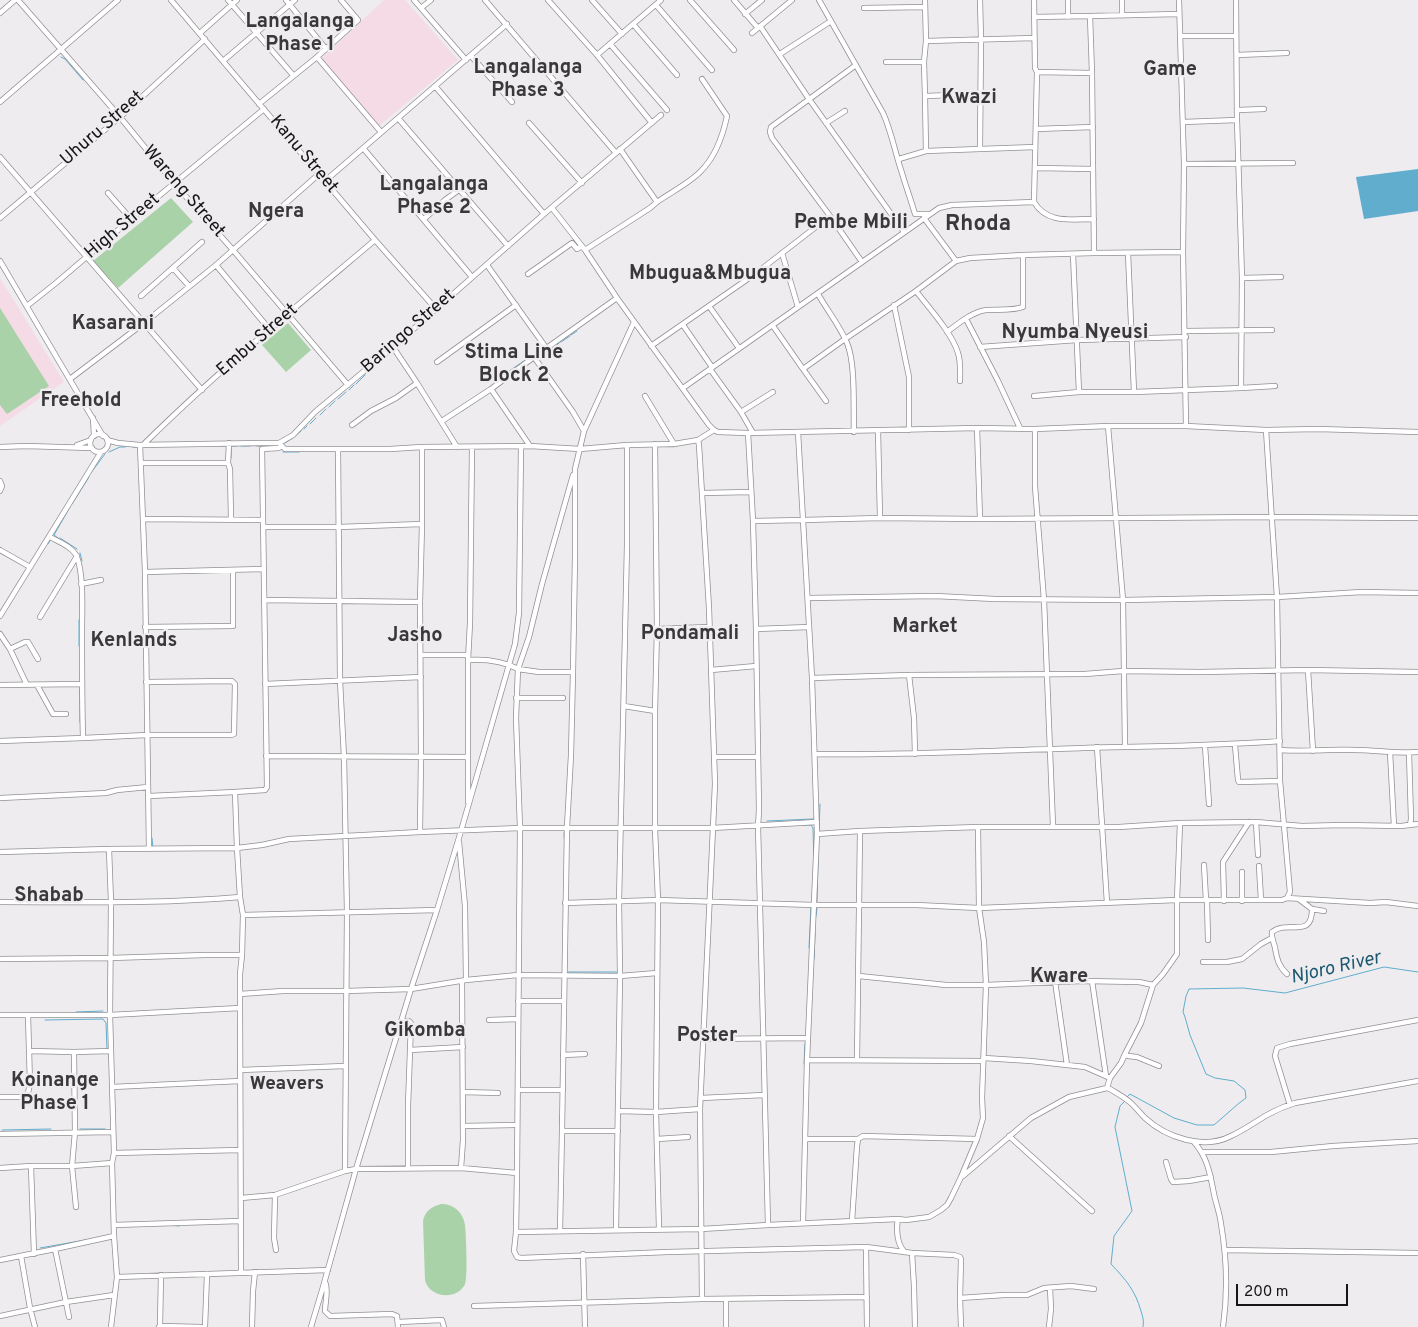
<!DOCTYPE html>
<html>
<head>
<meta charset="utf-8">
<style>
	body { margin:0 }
	#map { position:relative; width:1418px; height:1327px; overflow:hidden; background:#eeecef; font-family:Overpass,sans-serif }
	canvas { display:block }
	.scale { position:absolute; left:1236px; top:1284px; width:112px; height:22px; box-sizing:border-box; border:2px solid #161517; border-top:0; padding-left:6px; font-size:15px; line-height:18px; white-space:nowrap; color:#161517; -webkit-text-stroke:4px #eeecef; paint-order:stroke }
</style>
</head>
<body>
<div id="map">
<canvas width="1418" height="1327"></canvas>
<div class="scale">200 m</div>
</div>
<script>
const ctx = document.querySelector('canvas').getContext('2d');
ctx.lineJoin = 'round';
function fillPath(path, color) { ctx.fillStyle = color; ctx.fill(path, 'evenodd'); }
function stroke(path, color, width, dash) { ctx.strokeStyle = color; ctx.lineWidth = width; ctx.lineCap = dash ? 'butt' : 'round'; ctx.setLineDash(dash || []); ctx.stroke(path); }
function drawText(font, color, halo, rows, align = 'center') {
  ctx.font = font + ' Overpass,sans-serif'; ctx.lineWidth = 4.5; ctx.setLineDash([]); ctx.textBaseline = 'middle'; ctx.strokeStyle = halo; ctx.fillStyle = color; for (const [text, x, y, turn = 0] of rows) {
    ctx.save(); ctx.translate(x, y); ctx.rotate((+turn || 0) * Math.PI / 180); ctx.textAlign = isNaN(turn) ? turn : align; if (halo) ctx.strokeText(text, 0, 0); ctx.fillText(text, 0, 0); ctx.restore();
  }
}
fillPath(new Path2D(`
	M 384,0 L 405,0 L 458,60 L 379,126 L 321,59 Z
	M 0,278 L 64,382 L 0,426 Z`), '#f4dbe5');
fillPath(new Path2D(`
	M 171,198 L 193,222 L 118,288 L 93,261 Z
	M 0,308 L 49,386 L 7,414 L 0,405 Z
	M 288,323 L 311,350 L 286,372 L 262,345 Z
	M 441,1204 C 454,1204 463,1212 465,1225 C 466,1235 468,1277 465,1284 C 457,1301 429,1298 425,1280 L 423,1221 C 425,1211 431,1207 441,1204 Z`), '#a9d2a9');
fillPath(new Path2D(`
	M 1418,169 L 1418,211 L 1364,219 L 1356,177 Z`), '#60adcd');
stroke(new Path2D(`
	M 61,57 L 65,59 L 83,80
	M 571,335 L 577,331
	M 561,342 L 570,336
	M 557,345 L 559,343
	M 538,358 L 555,346
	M 500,380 L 506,373 L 533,355
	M 356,384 L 365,375
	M 495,389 L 531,362
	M 349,390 L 354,385
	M 338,399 L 346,392
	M 329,407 L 335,401
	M 462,411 L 489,393
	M 320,415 L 326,409
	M 310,424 L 316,418
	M 304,429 L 307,426
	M 295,436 L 301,431
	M 285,443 L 293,438
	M 232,446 L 237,446
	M 241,446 L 250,446
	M 257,446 L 278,445
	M 133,447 L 136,447
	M 109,452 L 120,447 L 125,447
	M 283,452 L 299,452
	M 231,458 L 231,449
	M 90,474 L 105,454
	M 72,504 L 89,477
	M 58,538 L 54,535 L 70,507
	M 60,538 L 77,549
	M 48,544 L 51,539
	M 80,553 L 82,561
	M 79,620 L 79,646
	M 80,689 L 80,722
	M 767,821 L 813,819
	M 803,825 L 811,825 L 813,828 L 814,862
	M 819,831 L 820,804
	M 564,833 L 565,850
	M 152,838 L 153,848
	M 817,904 L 818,860
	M 816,916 L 817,908
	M 809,948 L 811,906
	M 814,959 L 815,933
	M 568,972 L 617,972
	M 76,1012 L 103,1011
	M 9,1013 L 14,1013
	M 45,1020 L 103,1019 L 106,1023 L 107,1049
	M 804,1064 L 805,1044
	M 1127,1097 L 1130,1094 L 1174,1118 L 1197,1125 L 1214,1125 L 1238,1104 L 1246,1098 L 1245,1090 L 1234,1081 L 1215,1078 L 1206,1074 L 1190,1035 L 1185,1017 L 1183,1012 L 1186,996 L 1189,989 L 1243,988 L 1285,993 L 1384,967 L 1418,972
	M 1125,1101 L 1120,1106 L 1115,1127 L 1132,1211 L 1114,1236 L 1111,1264 C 1126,1280 1135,1290 1141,1311 C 1143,1317 1144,1321 1143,1327
	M 560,1116 L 560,1124
	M 80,1129 L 105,1129
	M 2,1130 L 51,1129
	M 655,1162 L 655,1146
	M 167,1225 L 179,1226
	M 40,1248 L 91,1239`), '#60adcd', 1);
const minor = new Path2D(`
	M 18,0 L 120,117 L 174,183 L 233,250 L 348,385
	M 171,0 L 375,240 L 436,309
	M 228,0 L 293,75
	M 286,0 L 326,49
	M 414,0 L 466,60
	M 485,0 L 616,153
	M 548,0 L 597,55 L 652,123
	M 592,0 L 622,34
	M 690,0 L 734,50
	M 734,0 L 758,28
	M 819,0 L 883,113 C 892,133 895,153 902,173 C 906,187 911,200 915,214 L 929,214
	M 925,0 L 926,41 L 924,62 L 925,96 L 980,94
	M 980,0 L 981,39 L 980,149 L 1035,147
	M 1179,0 L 1184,164 L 1183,252
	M 656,5 L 712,70
	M 421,8 L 431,0
	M 864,8 L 925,7
	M 0,13 L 15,0
	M 745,14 L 762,0
	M 1122,14 L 1122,0
	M 1090,16 L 1179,14
	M 1034,17 L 1090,16 L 1092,73
	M 1068,17 L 1068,0
	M 633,24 L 677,75
	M 760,26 L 809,99 L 904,232
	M 200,33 L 237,0
	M 752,33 L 792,0
	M 1181,36 L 1236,36
	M 926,41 L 1034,38
	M 610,44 L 667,110
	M 780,54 L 831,21
	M 597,55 L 661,0
	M 1237,55 L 1287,53
	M 471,56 L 512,102
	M 317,57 L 381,132
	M 223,61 L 295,0
	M 886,62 L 924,62
	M 856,65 L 771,127 L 770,132 L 772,138 L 830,216 L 862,262
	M 435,86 L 544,214
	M 0,102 L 118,0
	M 259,104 L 317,57 L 358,20 L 341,0
	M 1238,110 L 1264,109
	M 398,118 L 508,246
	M 1183,122 L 1237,120
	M 529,123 L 582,183
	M 826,123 L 845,111
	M 1036,129 L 1093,127
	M 363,148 L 472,277
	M 620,149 L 657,202
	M 926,151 L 980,149
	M 0,157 L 202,390
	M 899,159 L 926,151 L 925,96
	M 1184,164 L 1293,163
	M 1035,168 L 1093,169
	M 325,181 L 507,24
	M 108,193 L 131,219
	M 1034,202 L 1037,72
	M 552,208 L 585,250 L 617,298 L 709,425 L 714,430 L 718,432 L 748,433 L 977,428 L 1035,429 L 1108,426 L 1186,426 L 1183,252 L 1094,253 L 1092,73 L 1037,72 L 1035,68 L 1034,0
	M 0,218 L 120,117 L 205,39
	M 924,218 L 956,261
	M 424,219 L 445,200 L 460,189
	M 585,250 L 650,208 L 657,202 C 670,193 691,182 701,171 C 716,156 723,135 727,116 L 702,79
	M 782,253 L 798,307
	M 1128,253 L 1134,392
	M 1073,254 L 1079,392 L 1134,392 L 1241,388 L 1242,278 L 1237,120 L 1236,0
	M 0,261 L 103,436
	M 216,265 L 270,330
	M 487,265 L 547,349
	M 173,268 L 189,286
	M 528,274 L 572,243 L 577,249 L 582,246
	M 1242,278 L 1281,277
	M 916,291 C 929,308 952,333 958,353 C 961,362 960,372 960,381
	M 818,294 C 827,310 840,326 847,343 C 856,364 853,409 854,432
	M 141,296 L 202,242
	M 894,305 L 909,377 L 909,430
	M 27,306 L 56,283 L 131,219 L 264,109
	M 709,306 L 739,348
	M 966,319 L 998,381 L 1020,428
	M 683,325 L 712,367
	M 773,326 L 803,369 L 845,339 L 916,291 L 956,261 L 970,258 L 1023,255 L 1094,253
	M 1185,331 L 1272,330
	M 947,332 C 959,323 972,312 986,310 C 998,309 1012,311 1023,307 L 1023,255
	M 651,346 L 755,274 L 830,216
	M 393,347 L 417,383 L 457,447
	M 980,347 L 1077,340 L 1186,337
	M 534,357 L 617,298
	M 437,362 L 516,305
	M 710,369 L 741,412 L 753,433
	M 803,369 L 826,401
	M 70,379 L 144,323 L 216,265 L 319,174
	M 683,388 L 939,208 L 952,205 L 1034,202 C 1047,224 1071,219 1094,219
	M 1241,388 L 1275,386
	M 491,389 L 534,357 L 573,412 L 584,431
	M 645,396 L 674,444
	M 1034,396 L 1079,392
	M 741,412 L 773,392
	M 93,418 L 94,436
	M 442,421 L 491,389 L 530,446
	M 352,425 L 371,411 L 396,398 L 417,383
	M 1108,426 L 1123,600 L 1125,747
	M 1186,426 L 1266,430 L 1318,429 L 1418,432
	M 977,428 L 980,519
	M 1035,429 L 1035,486 L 1044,600 L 1053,826
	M 878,431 L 880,518
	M 798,432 L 803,520 L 880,518 L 980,519 L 1271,517 L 1418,518
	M 748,433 L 753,521 L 756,629 L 759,810 L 758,826 L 768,1225
	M90 443a9 9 0 1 1 18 0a9 9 0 1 1-18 0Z
	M 107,440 L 118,443 L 140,445 L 262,443 L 279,443 L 293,435 L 315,412 L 393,347 L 544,214 L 661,115
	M 279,443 L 285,449 L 390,449 L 422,447 L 530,446 L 580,449 L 627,445 L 674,444 L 698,440 L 714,430
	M 144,444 C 217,372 297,306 375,240
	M 655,444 L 657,629 L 655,711 L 655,829 L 658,900 L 656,1112 L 659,1229
	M 77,445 L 91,440
	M 140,445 L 145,572 L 149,849
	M 0,447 L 26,446 L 92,448
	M 338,450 L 340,681 L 344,757 L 347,912 L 345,1171
	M 141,463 L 228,463 L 230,469 L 231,519
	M 228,463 L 229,443
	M 0,481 L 2,486 L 0,491
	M 702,493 L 751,492
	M 143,519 L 262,520
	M 753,521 L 803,520 L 812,678 L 817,834 L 807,1060 L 803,1223
	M 263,527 L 339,527 L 422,524
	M 0,550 L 30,567
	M 145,572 L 263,569
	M 81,584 L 101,580
	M 808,598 L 935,596 L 995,599 L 1123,600 L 1277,597 L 1362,592 L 1418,593
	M 264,600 L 420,602
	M 0,616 L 101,452
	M 40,617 L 77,556
	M 145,627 L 233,626 L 233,570
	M 657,629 L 709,627
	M 756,629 L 809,627
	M 0,634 L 10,649 L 27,685
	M 10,649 L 25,642 L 28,642 L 38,659
	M 422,655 L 468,655
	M 468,660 C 485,659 503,661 518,669 L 516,718 L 520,828 L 517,1173
	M 711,670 L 756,666
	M 1308,670 L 1313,751
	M 573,672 L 539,672 L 518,669 L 529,637 L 542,584 L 573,475
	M 909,675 L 914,718 L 915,754
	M 812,678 L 909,675 L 1085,674 L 1123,671 L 1200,672 L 1308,670 L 1418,672
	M 265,684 L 421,677
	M 0,685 L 81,684
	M 37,685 L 53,714 L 66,714
	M 516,698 L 563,698
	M 624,706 L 655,711
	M 83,738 L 147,735 L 231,735 L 234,734 L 235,684 L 232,681 L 146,682
	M 0,741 L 83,738 C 82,702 82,666 82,630 C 82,610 84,576 77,557 C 73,547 59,542 50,537
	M 1235,745 L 1238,780 L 1239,782 L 1280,781
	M 1205,746 L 1209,804
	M 1097,747 L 1107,903
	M 1280,750 C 1305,752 1330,749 1355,750 C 1376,750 1397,754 1418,752
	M 1390,752 L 1394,826
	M 1409,753 L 1411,819 L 1410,825
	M 816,754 C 895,756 974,751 1054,749 C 1129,746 1205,747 1280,741
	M 266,756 L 468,757
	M 714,757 L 758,757
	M 235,792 L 265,790 L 267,787 L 262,449 L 279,448 L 281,446
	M 0,798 L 106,793 L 117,790 L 148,787
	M 468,802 L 468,660 L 470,623 L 472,447
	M 1256,822 L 1258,855
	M 420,832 L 421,756 L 420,602 L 422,524 L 422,447
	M 817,834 L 860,831 L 978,827 L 1119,827 L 1180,823 L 1256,822 L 1302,826 L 1343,825 L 1401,826 L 1418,824
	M 459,842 L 465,906 L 466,980
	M 109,849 L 111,902 L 110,1015 L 114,1153 L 112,1163 L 114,1236 L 117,1277 L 111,1327
	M 0,852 L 109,849 L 237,848 L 262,845 L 289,839 L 420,832 L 520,828 L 712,828 L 817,822
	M 1204,865 L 1206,900
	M 1259,866 L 1261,900
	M 240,897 L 243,915 L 242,955
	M 1287,898 L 1370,903 L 1386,902 L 1418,906
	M 1207,900 L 1208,940
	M 1300,900 L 1312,909 L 1324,911
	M 1224,901 L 1223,862 L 1249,822
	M 1242,901 L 1242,872
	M 0,902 C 80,902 161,904 240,897 L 237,848 L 235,792 L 149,796
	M 565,903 L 658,900 L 814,905 L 916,905 L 979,908 L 1177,900 L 1282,900 L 1287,898 L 1290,892 L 1280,781 L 1277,597 L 1266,430
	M 243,915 L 437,910
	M 0,959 L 110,958 L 205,955 L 242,955 L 240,974 L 240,1008 L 241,1272
	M 1203,962 L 1227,962 L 1242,959 L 1261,944 L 1272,938
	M 1287,974 C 1278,966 1277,958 1275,948 C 1274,942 1271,938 1272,932 C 1288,919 1312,940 1312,909
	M 859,976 L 946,985 L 986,985 L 1083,981 L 1139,982 L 1153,985
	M 1055,981 L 1067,1065
	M 1092,981 L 1106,1076
	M 240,994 L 283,991 L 346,991 L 411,989 L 466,980 L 518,975 L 620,976 L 657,973
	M 518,1001 L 564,1001
	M 0,1015 L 110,1015 L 240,1008
	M 489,1020 L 518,1019
	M 401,1021 L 409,1021 L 411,1023 L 408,1106 L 408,1168
	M 704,1039 L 808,1038
	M 410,1050 L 463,1047
	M 29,1051 L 74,1052 L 111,1051
	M 74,1052 L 75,1132 L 72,1166 L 76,1207
	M 1125,1054 L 1128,1056 L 1137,1057 L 1159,1066
	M 563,1055 L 585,1054
	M 984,1058 L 1031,1061 L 1085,1067 L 1110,1078
	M 807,1060 L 983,1061
	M 857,1060 L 860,831
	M 240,1070 L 345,1066
	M 112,1087 L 240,1081
	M 1107,1088 L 1110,1078 L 1121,1063 L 1125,1054 L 1141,1023 L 1153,985 L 1163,974 L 1177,954 L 1177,900 L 1180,823
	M 518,1090 L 563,1090
	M 463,1092 L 498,1093
	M 0,1097 L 27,1097 L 30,1084 L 28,1015
	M 701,1098 L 764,1095
	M 1290,1105 L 1275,1056 L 1277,1048 L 1290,1044 L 1418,1020
	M 618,1111 L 656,1112 L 700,1109
	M 463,1126 L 514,1125
	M 562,1131 L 618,1131
	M 0,1134 L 113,1132
	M 1009,1136 L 1092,1211
	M 657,1139 L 688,1137
	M 805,1139 L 858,1139 L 863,1136 L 977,1139
	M 1194,1142 C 1208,1158 1210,1174 1214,1194 C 1216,1204 1220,1214 1221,1224 C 1227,1259 1228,1292 1223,1327
	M 1203,1152 L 1271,1152 L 1333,1146 L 1418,1141
	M 114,1153 L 240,1150
	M 1166,1162 L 1171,1179 L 1173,1182 L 1189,1181 L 1211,1177
	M 31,1166 L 34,1254
	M 0,1168 L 31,1166 L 72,1166 L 112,1163
	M 461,1168 L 463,1140 L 462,981
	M 963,1176 L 1031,1118 L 1069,1097 L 1107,1088 L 1110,1089 C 1118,1094 1126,1098 1132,1104 C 1137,1109 1141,1114 1145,1118 C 1167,1138 1204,1150 1231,1136 C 1244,1130 1255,1122 1267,1115 C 1276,1110 1285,1106 1295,1103 L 1418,1081
	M 275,1195 L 274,1238 L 276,1250
	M 241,1198 L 275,1195 L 345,1171 L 356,1169 L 461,1168 L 517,1173 L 516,1232 L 514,1251 L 517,1257 L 521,1258 L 668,1252 L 866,1247 L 912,1253 L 954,1255 L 960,1257 L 961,1259 L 960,1298 L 961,1327
	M 898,1219 C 896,1229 897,1244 904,1251
	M 852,1221 L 857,1146 L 858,1139
	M 114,1225 L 240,1221
	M 616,1230 L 620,976 L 619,901 L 627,545 L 627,445
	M 560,1231 L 562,1131 L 567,827 L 571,755 L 573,672 L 575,556 L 575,469 L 584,431 L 634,322
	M 516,1232 L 701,1229 L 768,1225 L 898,1219 L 906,1220 L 929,1217 L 941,1210 L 947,1205 L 951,1198 L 961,1177 L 977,1139 L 983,1118 L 982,1098 L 986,985 L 984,942 L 979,908 L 978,827
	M 866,1247 L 867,1327
	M 55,1249 L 69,1317
	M 1225,1250 L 1418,1253
	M 912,1253 L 914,1286 L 915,1327
	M 583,1254 L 585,1327
	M 21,1256 L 30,1308 L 35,1327
	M 0,1260 L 55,1249 L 114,1236
	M 117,1277 L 328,1270
	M 325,1282 C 329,1290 325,1302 325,1311 L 330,1316 L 392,1314 L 397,1316 L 398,1327
	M 960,1298 L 1004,1295 L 1027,1295 L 1044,1288 L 1071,1286 L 1094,1289
	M 702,1299 L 867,1297
	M 474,1306 L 702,1299 L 700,1109 L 715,784 L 709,608 L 699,445 L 698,440
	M 0,1316 L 66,1302 L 114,1295
	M 398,1322 L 442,1320 L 444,1327
	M 160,1326 L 161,1275
	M 159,1327 L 161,1326 L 201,1327
	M 205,1327 L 207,1274
	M 252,1327 L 253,1291 L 255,1272
	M 311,1327 L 323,1287 L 356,1169 L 411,989 L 437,910 L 461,831 L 515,644 L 519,613 L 521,447
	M 726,1327 L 726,1299
	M 1049,1327 L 1051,1309 L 1050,1288`);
stroke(minor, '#928f93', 6);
stroke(minor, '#fff', 4.5);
drawText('18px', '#161517', '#eeecef', [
	["Uhuru Street",103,129,-41],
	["Kanu Street",303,155,50],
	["Wareng Street",183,192,49],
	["High Street",123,227,-40],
	["Baringo Street",409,332,-41],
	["Embu Street",258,341,-41]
]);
drawText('italic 19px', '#1a586f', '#eeecef', [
	["Njoro River",1336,969,-13]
]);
drawText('bold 19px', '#3a383b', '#eeecef', [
	["Weavers",287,1085]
]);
drawText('bold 20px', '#3a383b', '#eeecef', [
	["Langalanga",300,23],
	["Phase 1",300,46],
	["Langalanga",528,69],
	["Phase 3",528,92],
	["Game",1170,71],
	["Kwazi",969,99],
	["Langalanga",434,186],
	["Phase 2",434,209],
	["Ngera",276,213],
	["Pembe Mbili",851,224],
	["Mbugua&Mbugua",710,275],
	["Kasarani",113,325],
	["Nyumba Nyeusi",1075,334],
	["Stima Line",514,354],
	["Block 2",514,377],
	["Freehold",81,402],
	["Market",925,628],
	["Pondamali",690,635],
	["Jasho",415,637],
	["Kenlands",134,642],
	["Shabab",49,897],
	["Kware",1059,978],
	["Gikomba",425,1032],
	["Poster",707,1037],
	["Koinange",55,1082],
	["Phase 1",55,1105]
]);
drawText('bold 22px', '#3a383b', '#eeecef', [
	["Rhoda",978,226]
]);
</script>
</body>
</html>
